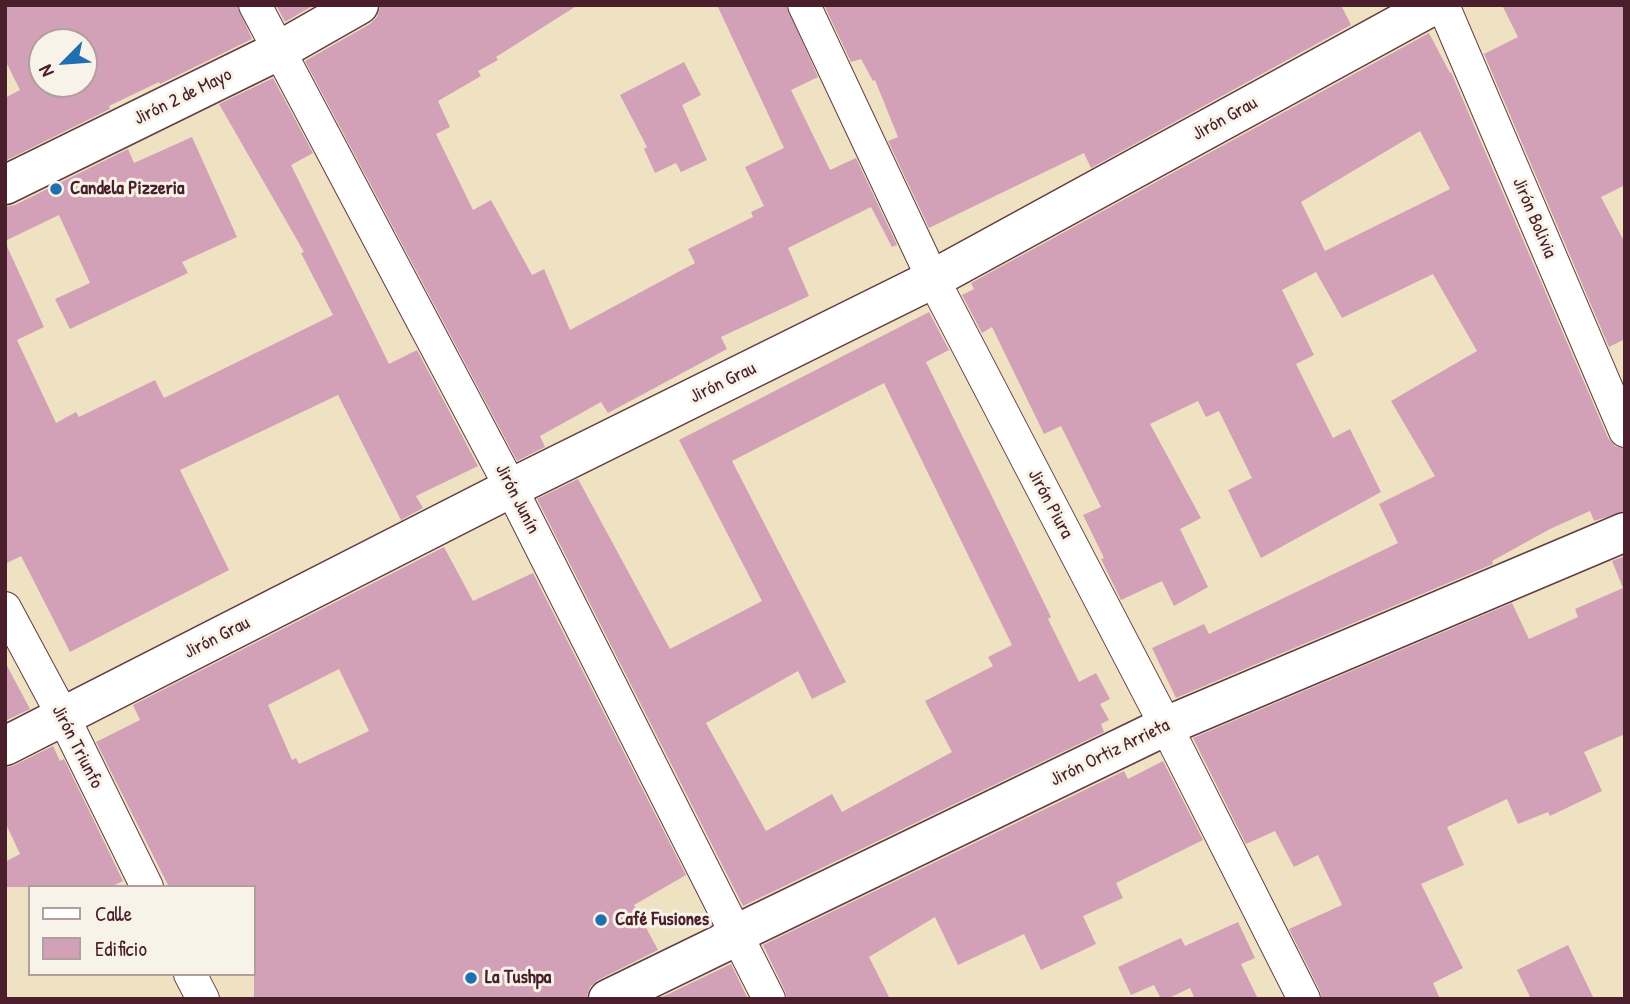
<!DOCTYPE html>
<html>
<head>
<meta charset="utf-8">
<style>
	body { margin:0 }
	#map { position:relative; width:1630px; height:1004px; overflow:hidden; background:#eee2c3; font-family:"Patrick Hand",sans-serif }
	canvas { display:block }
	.frame { position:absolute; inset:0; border:7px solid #4a1f2b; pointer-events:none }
	.legend { position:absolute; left:28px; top:885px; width:228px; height:91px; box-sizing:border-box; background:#f7f3e8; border:2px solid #b29e9c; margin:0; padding:9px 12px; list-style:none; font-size:21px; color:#4a1f2b }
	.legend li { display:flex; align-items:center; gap:14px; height:35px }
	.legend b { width:35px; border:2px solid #b29e9c }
	.north { position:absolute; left:28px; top:28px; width:70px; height:70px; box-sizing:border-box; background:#f7f3e8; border:2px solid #b29e9c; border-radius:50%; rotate:245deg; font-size:19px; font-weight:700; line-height:28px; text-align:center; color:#4a1f2b }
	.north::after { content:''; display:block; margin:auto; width:24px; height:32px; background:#1f6fb2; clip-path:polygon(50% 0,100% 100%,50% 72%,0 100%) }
</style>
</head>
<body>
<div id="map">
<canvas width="1630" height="1004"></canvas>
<div class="frame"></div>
<ul class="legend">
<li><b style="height:9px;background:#fff"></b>Calle</li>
<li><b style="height:19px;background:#d2a1b7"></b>Edificio</li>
</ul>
<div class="north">N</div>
</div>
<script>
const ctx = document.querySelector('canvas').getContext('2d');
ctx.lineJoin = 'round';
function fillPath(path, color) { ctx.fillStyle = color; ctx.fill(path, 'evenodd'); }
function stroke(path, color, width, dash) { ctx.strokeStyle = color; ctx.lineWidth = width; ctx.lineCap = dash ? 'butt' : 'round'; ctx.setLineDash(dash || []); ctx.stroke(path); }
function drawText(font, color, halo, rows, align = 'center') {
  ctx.font = font + ' "Patrick Hand",sans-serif'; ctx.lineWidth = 6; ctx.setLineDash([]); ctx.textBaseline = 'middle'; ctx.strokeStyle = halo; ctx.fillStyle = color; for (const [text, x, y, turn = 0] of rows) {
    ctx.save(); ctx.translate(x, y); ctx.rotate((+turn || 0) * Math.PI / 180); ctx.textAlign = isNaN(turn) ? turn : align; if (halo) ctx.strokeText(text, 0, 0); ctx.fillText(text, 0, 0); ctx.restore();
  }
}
fillPath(new Path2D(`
	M 5,5 L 237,5 L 252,39 L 160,84 L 159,82 L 109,106 L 110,109 L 5,161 L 5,98 L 20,90 L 5,60 ZM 42,42 L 84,42 L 84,84 L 42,84 Z
	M 276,5 L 314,5 L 285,22 Z
	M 381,5 L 578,5 L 496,57 L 498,60 L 478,71 L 481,76 L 438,101 L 450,127 L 436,134 L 473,210 L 491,200 L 532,275 L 544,269 L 570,330 L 695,263 L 688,249 L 753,217 L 751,212 L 764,206 L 745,167 L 784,148 L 717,5 L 786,5 L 818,77 L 791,90 L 830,170 L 856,158 L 897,245 L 892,247 L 871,207 L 788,248 L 809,296 L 721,337 L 727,349 L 608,413 L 601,402 L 540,436 L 545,447 L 517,461 L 305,61 L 370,24 L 377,17 Z
	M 824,5 L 1341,5 L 1351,25 L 1091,168 L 1084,153 L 929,228 L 888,141 L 898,137 L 875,80 L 873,81 L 861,59 L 851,62 Z
	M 1502,5 L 1625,5 L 1625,185 L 1601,197 L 1625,243 L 1625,339 L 1609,347 L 1484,54 L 1518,37 Z
	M 1429,33 L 1450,73 L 1451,72 L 1608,438 L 1615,446 L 1625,449 L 1625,511 L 1594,521 L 1590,511 L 1550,529 L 1492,561 L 1493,564 L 1176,698 L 1152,648 L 1204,624 L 1209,634 L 1398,543 L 1379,504 L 1435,476 L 1391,401 L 1477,351 L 1433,274 L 1342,318 L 1316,272 L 1282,290 L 1314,355 L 1296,364 L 1333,438 L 1350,429 L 1381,492 L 1261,558 L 1228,490 L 1252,478 L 1219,411 L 1206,417 L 1198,401 L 1150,424 L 1201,518 L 1180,529 L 1208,587 L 1174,606 L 1162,581 L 1121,600 L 1101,559 L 1104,558 L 1083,515 L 1101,507 L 1061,426 L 1044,434 L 992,327 L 982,333 L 962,295 L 974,289 L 971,283 ZM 1420,131 L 1450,189 L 1325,251 L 1301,202 Z
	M 684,62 L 701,95 L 682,105 L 707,160 L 681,172 L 676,163 L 655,173 L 644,149 L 647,147 L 620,95 Z
	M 273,78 L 313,153 L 291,165 L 389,364 L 417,350 L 478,466 L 416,496 L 423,508 L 401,520 L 338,395 L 180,470 L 229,570 L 70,652 L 21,556 L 5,564 L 5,242 L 44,327 L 17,340 L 56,423 L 76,412 L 79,417 L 155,380 L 164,398 L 333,315 L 301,253 L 304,252 L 219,104 Z
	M 192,137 L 237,237 L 182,262 L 188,273 L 70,329 L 55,299 L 90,283 L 59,215 L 5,241 L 5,207 L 15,205 L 128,149 L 134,163 Z
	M 929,312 L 949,350 L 926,362 L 1051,617 L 1048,619 L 1079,682 L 1096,673 L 1110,699 L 1100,704 L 1109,720 L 1101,724 L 1104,732 L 743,906 L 537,499 L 578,479 L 670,649 L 762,601 L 679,440 ZM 884,383 L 1012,645 L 988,657 L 993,666 L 925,701 L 952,752 L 842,812 L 832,794 L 766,831 L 706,723 L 798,671 L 812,699 L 846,682 L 732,461 Z
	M 444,547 L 473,601 L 533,573 L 686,875 L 634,905 L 658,950 L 598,980 L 590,987 L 586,999 L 254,999 L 254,887 L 169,887 L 96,742 L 140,720 L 133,705 ZM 339,669 L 369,731 L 299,764 L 296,758 L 292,760 L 268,705 Z
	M 1625,556 L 1625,734 L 1584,752 L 1602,791 L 1550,816 L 1548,812 L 1518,824 L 1507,799 L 1447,827 L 1464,865 L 1421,884 L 1463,968 L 1433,983 L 1440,999 L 1322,999 L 1320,991 L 1289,929 L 1342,905 L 1318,855 L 1294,867 L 1275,831 L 1246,844 L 1193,738 L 1512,603 L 1529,639 L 1578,617 L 1575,609 L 1623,588 L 1612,561 Z
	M 5,662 L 30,709 L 5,721 Z
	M 53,746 L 60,761 L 64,759 L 123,881 L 111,887 L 5,887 L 5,862 L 20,854 L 5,822 L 5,768 L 15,765 Z
	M 1163,761 L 1203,840 L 1116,883 L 1123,898 L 1083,916 L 1096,944 L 1041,970 L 1024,934 L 958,965 L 935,917 L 869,957 L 890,999 L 787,999 L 785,991 L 763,945 L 1124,771 L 1128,779 Z
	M 1238,922 L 1255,958 L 1241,964 L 1258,999 L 1195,999 L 1190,988 L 1167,999 L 1161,999 L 1154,985 L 1131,995 L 1118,967 L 1181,938 L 1185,946 Z
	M 1568,945 L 1594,999 L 1531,999 L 1517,970 Z
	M 731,964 L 748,999 L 658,999 Z`), '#d2a1b7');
const minor = new Path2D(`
	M 255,5 L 511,488 L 769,999
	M 804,5 L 933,279 L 1166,726 L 1304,999
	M 1443,5 L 1625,431
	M 5,608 L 63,716 L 147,887
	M 190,974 L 203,999`);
const tertiary = new Path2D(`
	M 608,999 L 721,944 L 738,933 L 1166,726 L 1625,532`);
const secondary = new Path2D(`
	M 5,185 L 280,50 L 359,5
	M 5,746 L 511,488 L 933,279 L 1434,5`);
stroke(minor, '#633c42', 34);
stroke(tertiary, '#633c42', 41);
stroke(secondary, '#633c42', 41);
stroke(minor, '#fff', 32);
stroke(tertiary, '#fff', 38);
stroke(secondary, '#fff', 38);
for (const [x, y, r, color] of [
	[56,189,7,"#1f6fb2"],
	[601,920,7,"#1f6fb2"],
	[471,978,7,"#1f6fb2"]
]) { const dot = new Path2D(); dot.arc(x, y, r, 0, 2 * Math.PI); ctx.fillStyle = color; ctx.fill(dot); stroke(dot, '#f7f3e8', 2.5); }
drawText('19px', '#4a1f2b', '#f7f3e8', [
	["Jirón 2 de Mayo",183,97,-26],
	["Jirón Grau",1225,119,-29],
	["Jirón Bolivia",1534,218,67],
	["Jirón Grau",723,383,-26],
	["Jirón Junín",517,499,63],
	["Jirón Piura",1050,504,62],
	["Jirón Grau",217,638,-27],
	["Jirón Triunfo",77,747,63],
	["Jirón Ortiz Arrieta",1110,753,-26]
]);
drawText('bold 19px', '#4a1f2b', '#f7f3e8', [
	["Candela Pizzeria",70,189],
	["Café Fusiones",615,920],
	["La Tushpa",485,978]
], 'left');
</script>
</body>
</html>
